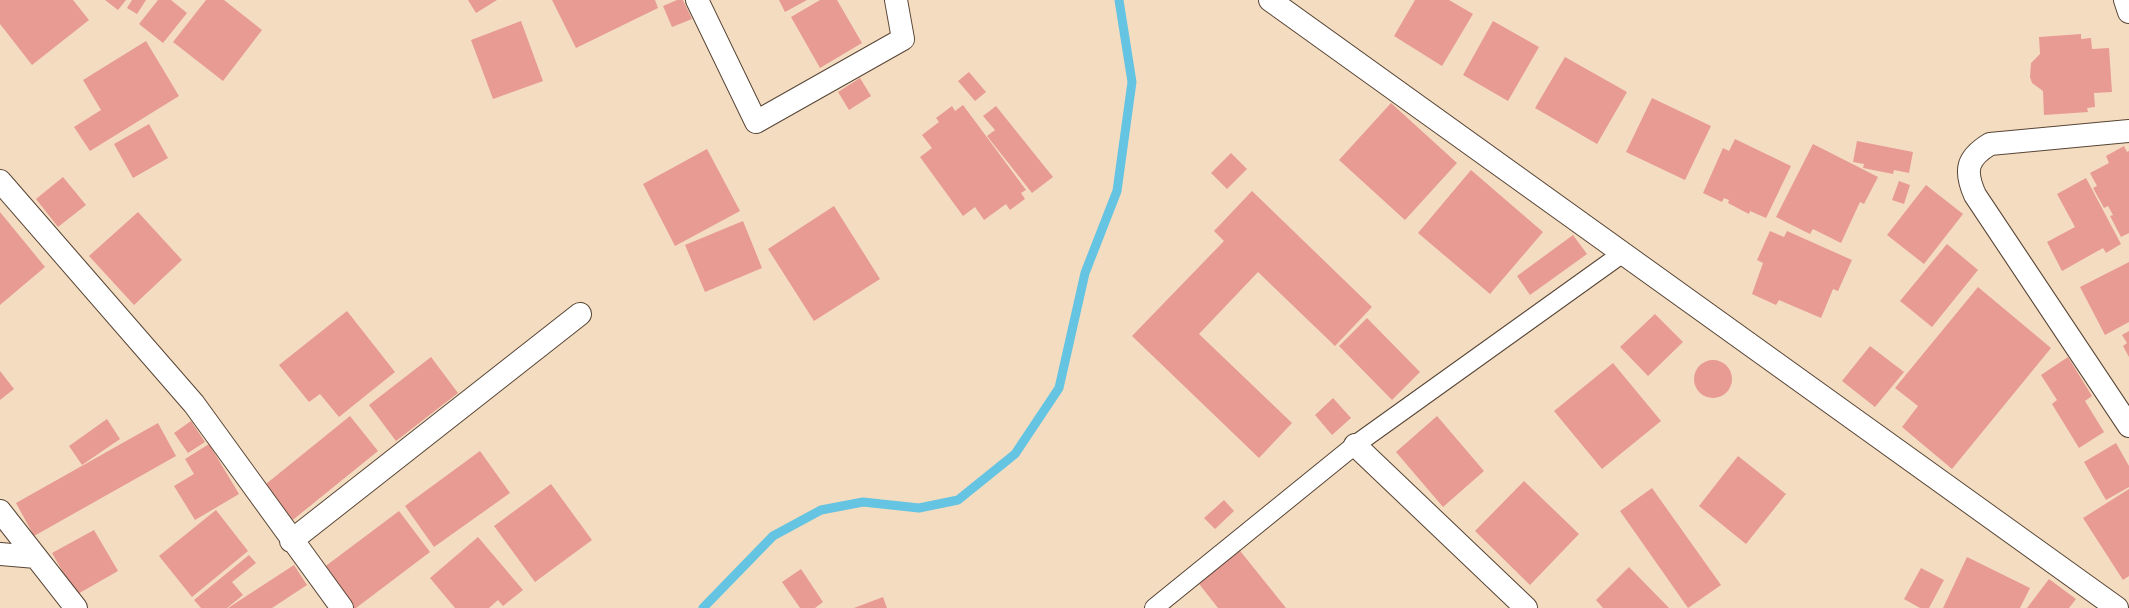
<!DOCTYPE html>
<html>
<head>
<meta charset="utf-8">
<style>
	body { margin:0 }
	canvas { display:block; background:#f4dcc0 }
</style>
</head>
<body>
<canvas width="2129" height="608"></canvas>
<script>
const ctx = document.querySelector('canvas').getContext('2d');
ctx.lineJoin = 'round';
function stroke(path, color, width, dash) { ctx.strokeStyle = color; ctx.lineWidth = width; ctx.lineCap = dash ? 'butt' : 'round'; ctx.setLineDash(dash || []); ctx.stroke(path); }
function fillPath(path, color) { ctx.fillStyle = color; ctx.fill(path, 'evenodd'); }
stroke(new Path2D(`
	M 703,608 L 773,536 L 821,510 L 863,502 L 919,508 L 958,500 L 1015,454 L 1059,388 L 1085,273 L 1117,191 L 1132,82 L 1119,0`), '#64c4e2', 9);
fillPath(new Path2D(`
	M 0,0 L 73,0 L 89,20 L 32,65 L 0,24 Z
	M 105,0 L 126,0 L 118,10 Z
	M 132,0 L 146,0 L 137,14 L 127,8 Z
	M 158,0 L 171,0 L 187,13 L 163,43 L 139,24 Z
	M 206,0 L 224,0 L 262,30 L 223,81 L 173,42 Z
	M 468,0 L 497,0 L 476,13 Z
	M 552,0 L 655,0 L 658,8 L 576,48 Z
	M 677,0 L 683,0 L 692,19 L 672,27 L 663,6 Z
	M 779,0 L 807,0 L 785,12 Z
	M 820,0 L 837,0 L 862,43 L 820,68 L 791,17 Z
	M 1415,0 L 1449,0 L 1473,14 L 1442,66 L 1394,36 Z
	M 521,21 L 543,81 L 493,99 L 471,40 Z
	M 1493,21 L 1539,47 L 1508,101 L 1463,75 Z
	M 2081,34 L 2081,39 L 2091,38 L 2092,49 L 2109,48 L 2112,92 L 2094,93 L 2095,107 L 2087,108 L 2088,112 L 2044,115 L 2043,91 L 2032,83 L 2030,77 L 2031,63 L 2040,54 L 2039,37 Z
	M 146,41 L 179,96 L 90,151 L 74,127 L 101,110 L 83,80 Z
	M 1565,57 L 1627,92 L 1597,144 L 1535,108 Z
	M 969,72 L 986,92 L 975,101 L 958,81 Z
	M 860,78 L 871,96 L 849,110 L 838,92 Z
	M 1652,98 L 1711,126 L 1685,180 L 1626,152 Z
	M 1391,103 L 1457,163 L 1405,220 L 1339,160 Z
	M 963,105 L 1026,190 L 1021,193 L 1025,199 L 1010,210 L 1006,204 L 984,220 L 975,207 L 963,216 L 920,157 L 932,148 L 922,135 L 939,122 L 936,118 L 952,106 L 955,111 Z
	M 996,106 L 1053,177 L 1032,193 L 987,136 L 995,130 L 983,116 Z
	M 149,124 L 168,158 L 133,178 L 114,144 Z
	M 1735,139 L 1791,166 L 1766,218 L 1750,211 L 1749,214 L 1728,203 L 1729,200 L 1724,198 L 1722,202 L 1703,193 L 1723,148 L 1729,151 Z
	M 1857,141 L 1913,152 L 1909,173 L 1894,170 L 1893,174 L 1863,168 L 1864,164 L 1853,162 Z
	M 1813,144 L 1878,177 L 1864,204 L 1860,202 L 1841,243 L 1813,229 L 1810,234 L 1776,217 Z
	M 2124,146 L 2127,152 L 2129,151 L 2129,233 L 2121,237 L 2110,216 L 2113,215 L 2108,206 L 2104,208 L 2093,188 L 2097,186 L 2090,173 L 2109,163 L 2106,156 Z
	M 707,149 L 740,211 L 675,246 L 643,184 Z
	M 1231,153 L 1247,169 L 1227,189 L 1211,173 Z
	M 1471,170 L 1543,232 L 1490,294 L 1418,233 Z
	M 63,177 L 86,205 L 58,227 L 36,199 Z
	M 2086,178 L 2121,244 L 2106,253 L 2103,248 L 2062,271 L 2047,242 L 2075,227 L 2057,194 Z
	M 1899,181 L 1910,185 L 1904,204 L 1892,200 Z
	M 1926,185 L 1963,214 L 1924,264 L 1887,235 Z
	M 1252,191 L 1372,307 L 1335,346 L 1258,272 L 1199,334 L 1292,423 L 1259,458 L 1132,336 L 1224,241 L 1214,231 Z
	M 834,206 L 880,279 L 814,321 L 768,249 Z
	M 0,212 L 45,267 L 0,305 Z
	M 138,212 L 182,260 L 134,305 L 89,256 Z
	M 743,221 L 762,268 L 705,292 L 685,245 Z
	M 1770,231 L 1784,237 L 1787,231 L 1852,260 L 1838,291 L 1833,289 L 1821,318 L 1779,300 L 1776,305 L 1752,294 L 1763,263 L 1757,260 Z
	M 1573,235 L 1587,254 L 1530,295 L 1517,276 Z
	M 1947,244 L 1978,270 L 1932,327 L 1900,301 Z
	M 2129,262 L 2129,322 L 2105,335 L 2080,287 Z
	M 1978,287 L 2051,348 L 1952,469 L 1902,427 L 1918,406 L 1895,388 Z
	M 347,311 L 395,372 L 339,417 L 320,394 L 309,402 L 279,365 Z
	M 1655,314 L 1683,342 L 1648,376 L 1620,347 Z
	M 1367,318 L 1420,372 L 1392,400 L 1339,346 Z
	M 2129,331 L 2129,357 L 2123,346 L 2127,343 L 2122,335 Z
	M 1870,346 L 1904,372 L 1875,407 L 1842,381 Z
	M 431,357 L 458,393 L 396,441 L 369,405 Z
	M 2068,357 L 2092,396 L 2085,401 L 2104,432 L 2079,448 L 2052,404 L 2057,400 L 2041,375 Z
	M1694 379a19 19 0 1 1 38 0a19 19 0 1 1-38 0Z
	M 1613,363 L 1661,421 L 1602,469 L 1554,411 Z
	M 0,371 L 14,389 L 0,400 Z
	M 1333,398 L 1351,418 L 1332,435 L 1315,415 Z
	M 350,416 L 378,451 L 289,523 L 261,488 Z
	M 1437,416 L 1484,471 L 1443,507 L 1396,452 Z
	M 107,419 L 120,439 L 82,465 L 69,446 Z
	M 191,421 L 205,442 L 188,453 L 174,433 Z
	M 158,423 L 176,456 L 34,536 L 16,503 Z
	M 2116,443 L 2129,466 L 2129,487 L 2106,500 L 2084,462 Z
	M 209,444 L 239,494 L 195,520 L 174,486 L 194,474 L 185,459 Z
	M 480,451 L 510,493 L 434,547 L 405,506 Z
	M 1738,456 L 1786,494 L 1746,544 L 1699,506 Z
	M 1524,481 L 1579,534 L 1530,585 L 1475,531 Z
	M 551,484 L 592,540 L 535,582 L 494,526 Z
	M 1652,488 L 1721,585 L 1688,608 L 1620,511 Z
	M 2129,489 L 2129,576 L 2123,580 L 2083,518 Z
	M 1224,500 L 1234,511 L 1215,529 L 1204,518 Z
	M 216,510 L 248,551 L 192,597 L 159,556 Z
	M 399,511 L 430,552 L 356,608 L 354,608 L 323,568 Z
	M 94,530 L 118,571 L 76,595 L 52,553 Z
	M 478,537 L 523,590 L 503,606 L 498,600 L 489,608 L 455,608 L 430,578 Z
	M 1237,547 L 1286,608 L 1218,608 L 1196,580 Z
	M 249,555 L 256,563 L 232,582 L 243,595 L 227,608 L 201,608 L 194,600 Z
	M 1967,557 L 2030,588 L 2020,608 L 1943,608 Z
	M 294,565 L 307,585 L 272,608 L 228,608 Z
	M 1629,567 L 1669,608 L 1603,608 L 1596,600 Z
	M 1921,568 L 1944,580 L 1929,608 L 1920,608 L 1904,599 Z
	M 801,569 L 823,602 L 815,608 L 800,608 L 782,582 Z
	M 2049,579 L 2076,599 L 2069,608 L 2027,608 Z
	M 883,597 L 887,608 L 854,608 Z`), '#e79b93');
const service = new Path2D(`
	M 1154,608 L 1355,445 L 1623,253`);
const minor = new Path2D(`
	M 697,0 L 756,122 L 903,39 L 896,0
	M 1270,0 L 2117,608
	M 2125,0 L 2129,12
	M 2129,131 L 1990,144 C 1967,158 1964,170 1975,195 L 2129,426
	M 0,181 L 194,404 L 342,608
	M 1355,445 L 1526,608
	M 0,511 L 76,608
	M 291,541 L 580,314
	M 0,554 L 36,557`);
stroke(service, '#574536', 20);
stroke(minor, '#574536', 24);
stroke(service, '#fff', 18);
stroke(minor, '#fff', 22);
</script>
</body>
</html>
